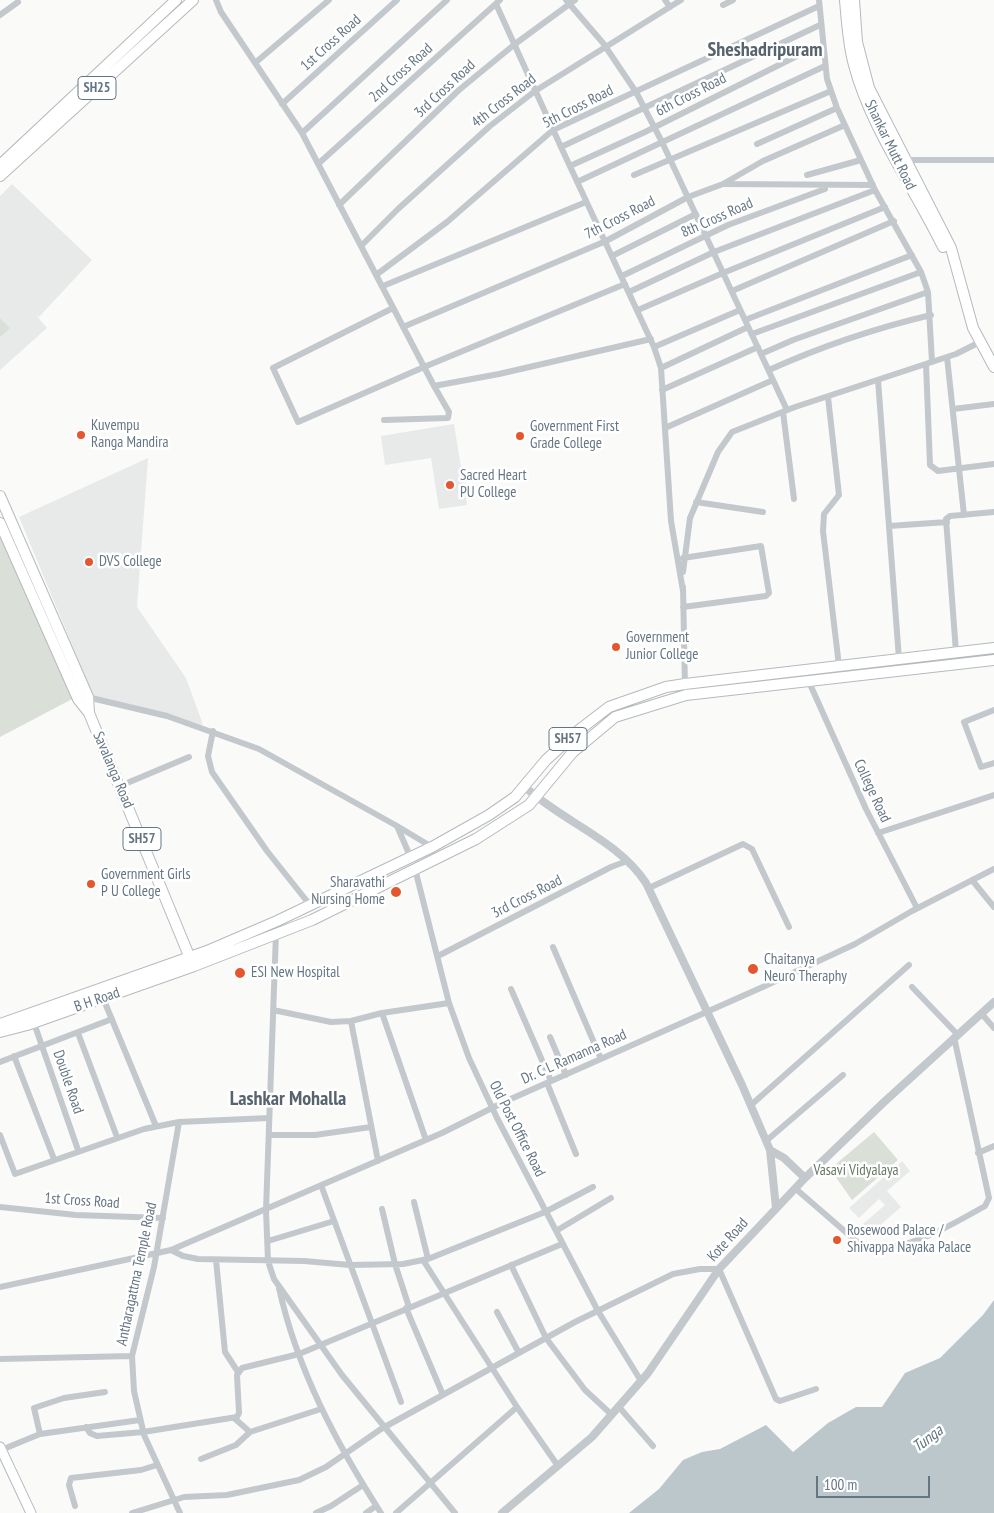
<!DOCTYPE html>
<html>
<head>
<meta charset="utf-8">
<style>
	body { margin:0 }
	#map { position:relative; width:994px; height:1513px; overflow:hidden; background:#fafaf8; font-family:"PT Sans Narrow",sans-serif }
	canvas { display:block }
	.scale { position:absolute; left:816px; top:1476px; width:114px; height:22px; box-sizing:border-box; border:2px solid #657683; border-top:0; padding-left:6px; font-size:15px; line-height:18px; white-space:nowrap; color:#657683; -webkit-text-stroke:4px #fff; paint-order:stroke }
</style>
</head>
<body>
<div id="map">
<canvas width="994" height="1513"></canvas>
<div class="scale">100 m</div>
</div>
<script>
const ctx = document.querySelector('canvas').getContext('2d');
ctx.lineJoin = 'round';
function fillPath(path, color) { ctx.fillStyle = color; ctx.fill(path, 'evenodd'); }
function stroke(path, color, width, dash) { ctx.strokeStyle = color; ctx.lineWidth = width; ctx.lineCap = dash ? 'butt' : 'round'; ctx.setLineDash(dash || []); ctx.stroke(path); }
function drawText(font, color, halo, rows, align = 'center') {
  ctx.font = font + ' "PT Sans Narrow",sans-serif'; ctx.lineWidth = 5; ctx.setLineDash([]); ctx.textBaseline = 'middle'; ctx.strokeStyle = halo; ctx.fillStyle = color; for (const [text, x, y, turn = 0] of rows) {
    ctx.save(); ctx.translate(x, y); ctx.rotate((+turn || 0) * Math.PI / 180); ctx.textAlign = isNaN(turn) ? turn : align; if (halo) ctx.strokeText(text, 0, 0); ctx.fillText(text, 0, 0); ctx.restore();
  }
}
fillPath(new Path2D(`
	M 12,184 L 92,260 L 39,317 L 35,314 L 47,328 L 0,370 L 0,196 Z
	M 454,424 L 467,505 L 439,509 L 431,458 L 385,465 L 381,436 Z
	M 148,458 L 137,607 L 186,678 L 203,725 L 94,698 L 19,517 Z
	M 902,1161 L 910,1171 L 887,1191 L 901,1207 L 870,1234 L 867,1231 L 862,1235 L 860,1232 L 866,1227 L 863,1224 L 885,1205 L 879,1199 L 859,1218 L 849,1208 Z`), '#e8e9e9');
fillPath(new Path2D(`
	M 0,318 L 10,328 L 0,337 Z
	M 0,519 L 76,697 L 0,737 Z
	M 874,1132 L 898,1160 L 852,1200 L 830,1169 Z`), '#dadfd7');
fillPath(new Path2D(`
	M 994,1300 L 994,1513 L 629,1513 L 659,1489 L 683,1460 L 702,1452 L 720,1449 L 766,1425 L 793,1452 L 828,1423 L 856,1407 L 882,1407 L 905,1373 L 940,1358 L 983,1315 Z`), '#bbc7cb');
const secondary = new Path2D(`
	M 0,1447 L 31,1513`);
const primary = new Path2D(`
	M 845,0 C 847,22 848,44 854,65 C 870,127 915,189 943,247
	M 854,0 L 857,42 L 869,88 L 951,248 L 973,328 L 994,367
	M 0,165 L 176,0
	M 0,176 L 193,0
	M 0,496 L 88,697 L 89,712
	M 0,523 L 78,699 L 89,713 L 192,963
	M 0,1024 L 207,951 L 277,921 L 432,847 L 489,815 L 515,797 L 546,760 L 579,730 L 609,707 L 666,687 L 685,684 L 994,648
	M 0,1032 L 27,1025 L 194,966 L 312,920 L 476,839 L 529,805 L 572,753 L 615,717 L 686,695 L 994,660`);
stroke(secondary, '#b3babf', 11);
stroke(primary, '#b5babe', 12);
stroke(new Path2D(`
	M 216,0 L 221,12 L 302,133 L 434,386 L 499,374 L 651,339
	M 566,0 L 603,43 L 636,92 L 662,142 L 787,410
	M 665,0 L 670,7
	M 819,0 L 827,79 L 837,108 L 875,190 L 921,272 L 928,292 L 932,362
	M 496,4 L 561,147 L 654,347 L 661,368 L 671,521 L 683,591
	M 723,5 L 733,0
	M 0,15 L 18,2
	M 255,63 L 329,0
	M 282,104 L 397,0
	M 302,133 L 447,0
	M 757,144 L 837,108
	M 561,147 L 820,25
	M 907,160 L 994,160
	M 318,164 L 500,0
	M 570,166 L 645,132 L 801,54 L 823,47
	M 634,175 L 831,91
	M 807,175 L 861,160
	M 577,182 L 825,66
	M 724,184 L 873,185
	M 339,205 L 459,90 L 515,44 L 575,0
	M 361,246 L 398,209 L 490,126 L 535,91 L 681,0
	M 612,256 L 696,214
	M 376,275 L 447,222 L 553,130 L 819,6
	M 622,276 L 728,225 L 825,189
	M 383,286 L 586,202
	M 732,291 L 894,221
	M 629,292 L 714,252 L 875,190
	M 393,308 L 273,368 L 298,422 L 424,367 L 625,284
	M 638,310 L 723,273 L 885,207
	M 745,320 L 912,255
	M 403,327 L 606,241 L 688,197 L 723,184 L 763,161 L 845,125
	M 752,334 L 921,272
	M 654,347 L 740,310
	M 761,354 L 793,340 L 928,292
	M 947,357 L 964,515
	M 926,364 L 930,465 L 938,471 L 994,464
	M 661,368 L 748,327
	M 769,370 C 820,347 876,328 931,315
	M 878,380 L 899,659
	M 662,390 L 758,347
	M 828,397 L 839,495 L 824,514 L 823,531 L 839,666
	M 953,409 L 994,404
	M 783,412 L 794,499
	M 384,420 L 448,418 L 449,412 L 434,386
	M 665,428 L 773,380
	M 696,502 L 763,512
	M 889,526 L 947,522
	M 683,572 L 690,518 L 718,452 L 732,432 L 795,407 L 956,354 L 980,342
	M 683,587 L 685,687
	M 683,607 L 766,596 L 769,593 L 761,546 L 683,558
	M 956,652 L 946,519 L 950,516 L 994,512
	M 809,682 L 866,809 L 917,908
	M 87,697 L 167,716 L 259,749 L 397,826 L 410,856
	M 994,710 L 964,722 L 981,767 L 994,763
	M 213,731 L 208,756 L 212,772 L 267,851 L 310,905
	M 120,786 L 189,757
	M 397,826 L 432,847
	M 878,833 L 994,795
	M 415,869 L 449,1003 L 469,1058 L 497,1118 L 598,1311 L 641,1381
	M 972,880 L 994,907
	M 649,888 L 743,844 L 752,849 L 789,927
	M 276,933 L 266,1210 L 268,1261 L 274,1279 L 342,1375 L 455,1513
	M 553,947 L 601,1059
	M 438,956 L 611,867 L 627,861
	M 912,987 L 957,1034
	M 511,989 L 551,1081
	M 103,998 L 156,1126
	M 273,1010 L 331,1022 L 351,1021 L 382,1013 L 449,1003
	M 382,1013 L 426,1140
	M 981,1013 L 994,1028
	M 351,1021 L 378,1161
	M 34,1023 L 78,1150
	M 78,1033 L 117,1137
	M 550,1037 L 566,1075
	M 14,1056 L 54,1159
	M 0,1062 L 112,1019
	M 547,1083 L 576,1154
	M 751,1105 L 909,965
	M 179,1122 L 154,1267 L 132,1356 L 134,1391 L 144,1435 L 180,1513
	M 0,1135 L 15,1174 L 144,1129 L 179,1122 L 269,1118
	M 269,1135 L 315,1135 L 371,1127
	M 766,1141 L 843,1075
	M 978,1153 L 994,1146
	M 321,1185 L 401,1402
	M 796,1189 L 863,1247 C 903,1255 951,1225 985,1206 L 989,1198 L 954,1037
	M 414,1202 L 428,1259
	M 0,1207 L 76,1215 L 163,1218
	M 382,1209 L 395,1264 L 409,1307
	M 556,1231 L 611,1198
	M 268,1241 L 334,1221
	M 171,1250 L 183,1256 L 198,1259 L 304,1261 L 350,1265 L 403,1264 L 428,1259 L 545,1212 L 593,1187
	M 216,1260 L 225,1352 L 238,1372
	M 423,1260 L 517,1407 L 558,1466
	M 511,1265 L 546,1338 L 585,1390 L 612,1415
	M 0,1287 L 171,1250 L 201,1237 L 442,1133 L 504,1102 L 765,986 L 855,944 L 912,911 L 994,869
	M 279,1288 C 297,1369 336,1443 381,1513
	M 406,1308 L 443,1395
	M 497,1312 L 519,1353
	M 0,1359 L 132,1356
	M 619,1407 L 653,1446
	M 234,1418 L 250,1432 L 321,1409
	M 86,1427 L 90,1433 L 97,1436 L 143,1432 L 237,1417 L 239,1413 L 237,1375 L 242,1368 L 299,1354 L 562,1244
	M 40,1434 L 34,1408 L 64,1398 L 105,1392
	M 1,1450 L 40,1434 L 140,1420
	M 201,1459 L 236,1445 L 250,1432
	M 75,1506 L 69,1485 L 71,1478 L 141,1470 L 157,1465
	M 132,1513 L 184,1497 L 227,1495 L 299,1480 L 326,1467 L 381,1429 L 575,1322 L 673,1274 L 700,1269 L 719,1269 L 776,1399 L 780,1401 L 816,1389
	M 316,1513 L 331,1506 L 363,1485
	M 366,1513 L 376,1506
	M 396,1513 L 517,1407`), '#c3c8cc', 6);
stroke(new Path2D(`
	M 524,786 C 561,821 617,839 646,883 L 742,1085 L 770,1150 L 776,1208
	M 770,1150 L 784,1158 L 805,1178
	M 502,1513 L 592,1437 L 648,1373 L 719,1269 L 805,1178 L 883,1103 L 994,1002`), '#c3c8cc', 8);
stroke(secondary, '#fff', 9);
stroke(primary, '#fff', 10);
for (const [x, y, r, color] of [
	[81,435,5,"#e4572e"],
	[520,436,5,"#e4572e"],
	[450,485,5,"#e4572e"],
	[89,562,5,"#e4572e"],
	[616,647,5,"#e4572e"],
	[91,884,5,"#e4572e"],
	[396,892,6,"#e4572e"],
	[753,969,6,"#e4572e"],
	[240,973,6,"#e4572e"],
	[837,1240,5,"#e4572e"]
]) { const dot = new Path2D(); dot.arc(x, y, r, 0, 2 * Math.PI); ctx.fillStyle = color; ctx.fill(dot); stroke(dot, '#fff', 2); }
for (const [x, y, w] of [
	[97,88,38],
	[568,739,38],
	[142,839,38]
]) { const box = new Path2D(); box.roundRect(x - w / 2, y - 11.5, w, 23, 4); ctx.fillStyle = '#fff'; ctx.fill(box); stroke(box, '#657683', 1); }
drawText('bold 14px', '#657683', null, [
	["SH25",97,88],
	["SH57",568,739],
	["SH57",142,839]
]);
drawText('15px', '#657683', '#fff', [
	["1st Cross Road",331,43,-42],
	["2nd Cross Road",401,73,-42],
	["3rd Cross Road",445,89,-43],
	["6th Cross Road",691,95,-27],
	["4th Cross Road",504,101,-38],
	["5th Cross Road",578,107,-27],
	["Shankar Mutt Road",890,145,64],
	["7th Cross Road",620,218,-27],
	["8th Cross Road",717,218,-24],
	["Savalanga Road",113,770,67],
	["College Road",872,791,65],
	["3rd Cross Road",527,897,-27],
	["B H Road",97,1000,-19],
	["Dr. C L Ramanna Road",574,1057,-24],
	["Double Road",68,1082,71],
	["Old Post Office Road",517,1129,63],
	["1st Cross Road",82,1201,4],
	["Kote Road",728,1240,-48],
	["Antharagattma Temple Road",137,1274,-78]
]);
drawText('15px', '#657683', '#fff', [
	["Kuvempu",91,426],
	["Ranga Mandira",91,443],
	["Government First",530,427],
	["Grade College",530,444],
	["Sacred Heart",460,476],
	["PU College",460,493],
	["DVS College",99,562],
	["Government",626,638],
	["Junior College",626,655],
	["Government Girls",101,875],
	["P U College",101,892],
	["Sharavathi",385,883,"right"],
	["Nursing Home",385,900,"right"],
	["Chaitanya",764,960],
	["Neuro Theraphy",764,977],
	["ESI New Hospital",251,973],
	["Rosewood Palace /",847,1231],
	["Shivappa Nayaka Palace",847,1248]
], 'left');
drawText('15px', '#687a64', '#fff', [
	["Vasavi Vidyalaya",856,1171]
]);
drawText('italic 16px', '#60757c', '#fff', [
	["Tunga",928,1439,-37]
]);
drawText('bold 20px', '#57646e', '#fff', [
	["Sheshadripuram",765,50],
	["Lashkar Mohalla",288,1099]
]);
</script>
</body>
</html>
